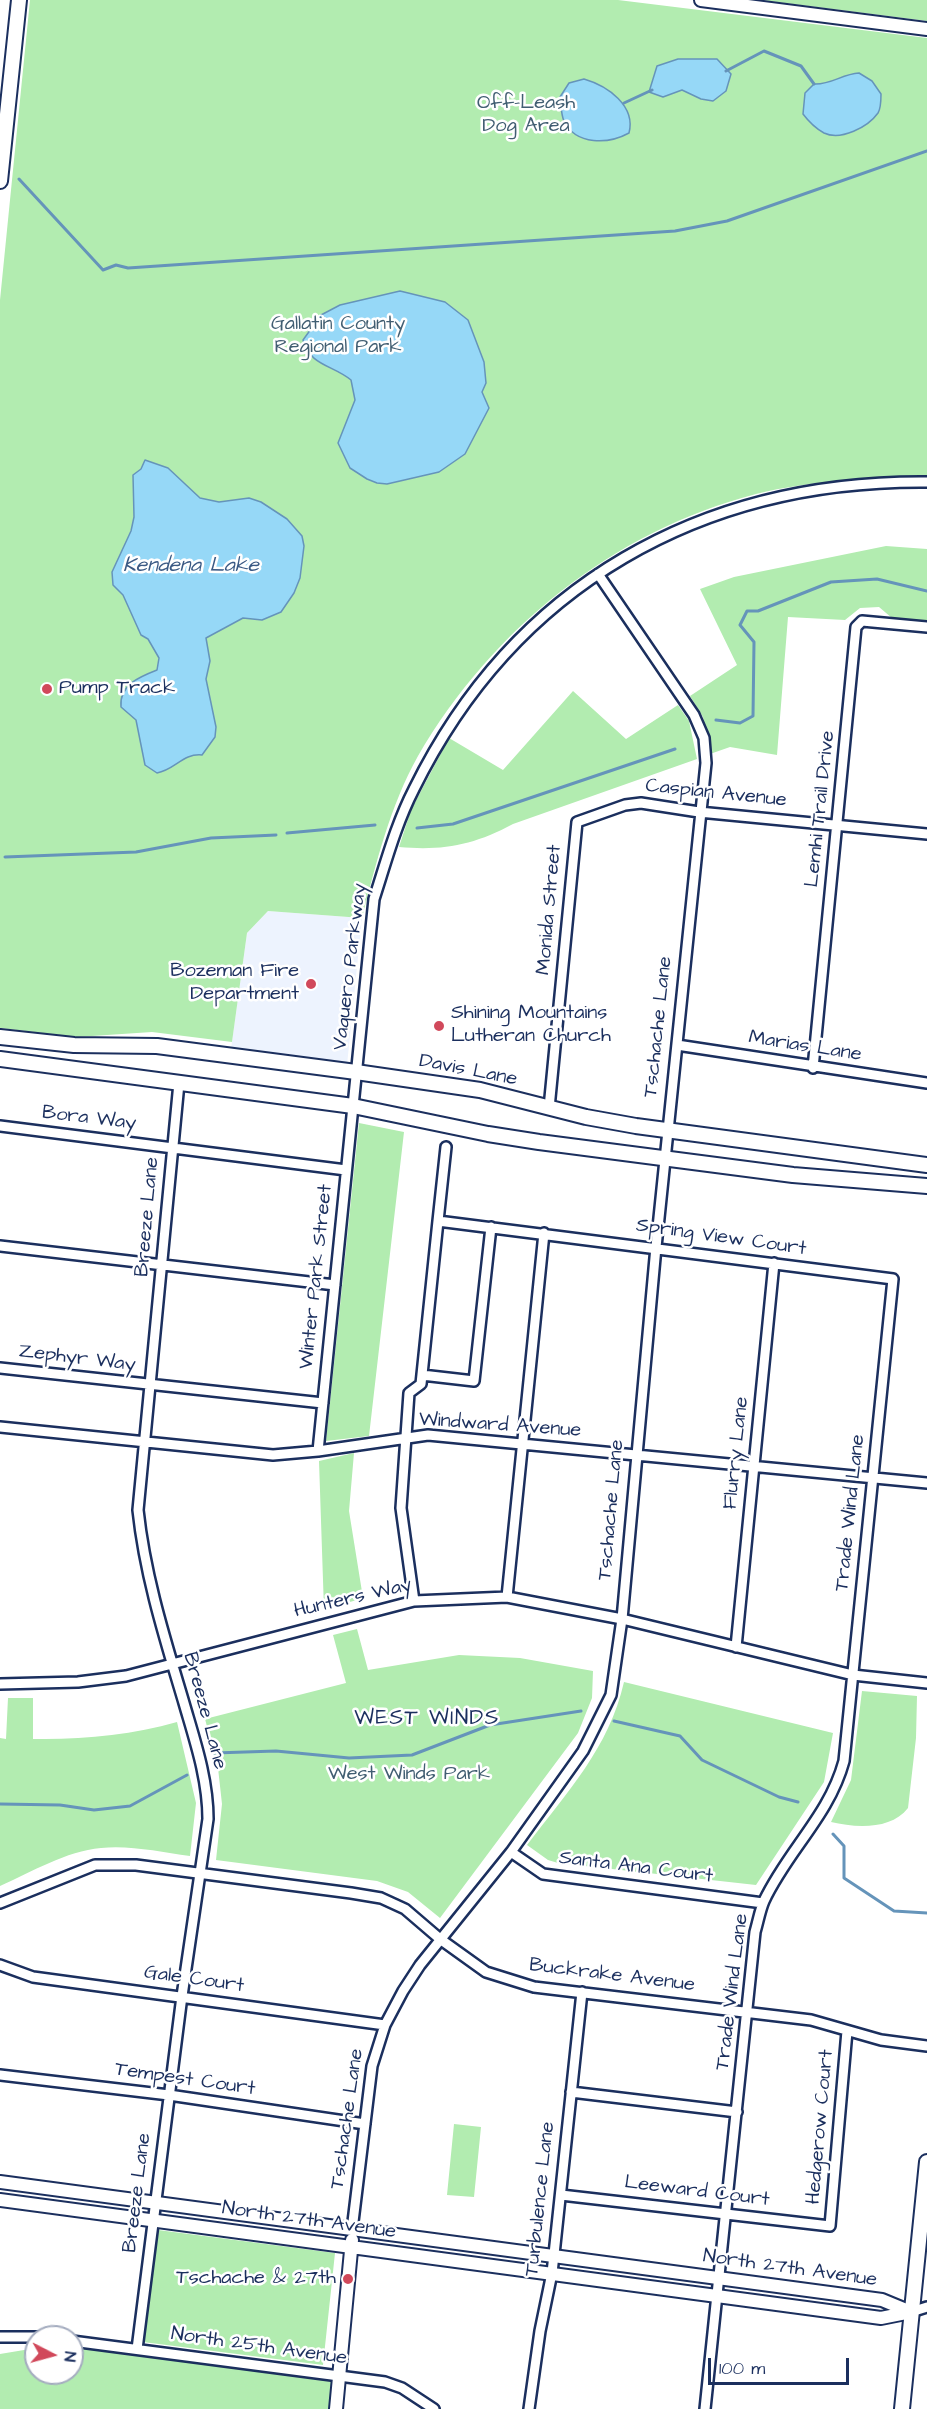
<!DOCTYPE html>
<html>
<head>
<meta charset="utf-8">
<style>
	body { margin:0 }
	#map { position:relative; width:927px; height:2409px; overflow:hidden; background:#fff; font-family:"Architects Daughter",sans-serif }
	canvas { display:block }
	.north { position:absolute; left:24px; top:2325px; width:60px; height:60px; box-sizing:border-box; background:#fff; border:2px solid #a4acbf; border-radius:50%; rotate:96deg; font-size:16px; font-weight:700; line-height:24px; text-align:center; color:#1b2f5e }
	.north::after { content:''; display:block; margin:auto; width:21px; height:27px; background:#d1495b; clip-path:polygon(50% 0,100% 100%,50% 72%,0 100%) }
	.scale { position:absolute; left:708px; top:2358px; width:141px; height:27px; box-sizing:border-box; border:3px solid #1b2f5e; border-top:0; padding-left:8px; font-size:18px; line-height:21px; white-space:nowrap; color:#1b2f5e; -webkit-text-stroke:4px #fff; paint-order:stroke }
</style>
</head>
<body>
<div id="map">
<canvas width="927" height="2409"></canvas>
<div class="north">N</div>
<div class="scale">100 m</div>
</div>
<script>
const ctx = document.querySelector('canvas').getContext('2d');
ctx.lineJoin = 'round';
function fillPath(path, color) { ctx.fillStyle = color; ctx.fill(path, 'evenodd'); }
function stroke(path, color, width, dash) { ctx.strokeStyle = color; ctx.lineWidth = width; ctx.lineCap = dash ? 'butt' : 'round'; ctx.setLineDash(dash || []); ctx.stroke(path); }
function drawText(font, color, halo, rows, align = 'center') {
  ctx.font = font + ' "Architects Daughter",sans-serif'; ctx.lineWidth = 5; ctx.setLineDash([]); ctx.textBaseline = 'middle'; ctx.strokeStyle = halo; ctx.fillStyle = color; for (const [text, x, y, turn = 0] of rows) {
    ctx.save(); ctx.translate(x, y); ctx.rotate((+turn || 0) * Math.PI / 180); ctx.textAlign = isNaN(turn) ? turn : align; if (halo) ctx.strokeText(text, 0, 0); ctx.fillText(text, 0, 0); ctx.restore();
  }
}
fillPath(new Path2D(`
	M 268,911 L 362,918 L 347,1065 L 231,1049 L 247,933 Z`), '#edf3fe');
fillPath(new Path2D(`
	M 30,0 L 618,0 L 927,38 L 927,477 C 869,479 812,480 756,494 C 613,531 492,629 418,756 C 390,806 376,863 362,918 L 268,911 L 247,933 L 232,1042 L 152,1032 L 77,1037 L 0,1028 L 0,300 Z
	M 761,0 L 927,0 L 927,21 Z
	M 886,546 L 927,549 L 927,622 L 892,618 L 879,607 L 860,608 L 845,620 L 788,617 L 777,755 L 730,747 L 710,754 L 703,717 L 690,696 L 737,665 L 700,589 L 734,577 Z
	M 573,691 L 626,739 L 678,705 L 689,721 L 697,759 L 513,824 C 474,845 443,851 399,847 L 411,810 L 449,738 L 503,770 Z
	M 359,1123 L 404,1132 L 369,1436 L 326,1441 Z
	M 354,1453 L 349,1511 L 363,1598 L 324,1610 L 319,1461 Z
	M 357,1629 L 368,1670 L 459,1655 L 520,1658 L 593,1671 L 592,1698 L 578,1733 L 440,1918 L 408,1892 L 377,1881 L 216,1860 L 222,1804 L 218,1768 L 205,1719 L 346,1683 L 333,1635 Z
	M 624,1682 L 833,1733 L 824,1782 L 756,1885 L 558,1863 L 548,1860 L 527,1845 C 567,1792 609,1748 624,1682 Z
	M 862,1691 L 917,1696 L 916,1738 L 908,1808 C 891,1830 856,1828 831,1822 L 851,1780 Z
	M 8,1698 L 33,1698 L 33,1739 C 81,1740 131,1735 177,1722 L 196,1803 L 190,1856 C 160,1852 130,1845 101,1848 C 66,1851 32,1872 0,1886 L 0,1738 L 6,1739 Z
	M 454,2124 L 481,2127 L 474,2197 L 447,2195 Z
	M 158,2230 L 335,2253 L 323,2365 L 143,2342 Z
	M 36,2348 L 36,2373 L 72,2373 L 72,2348 L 135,2353 L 335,2380 L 332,2409 L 0,2409 L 0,2354 Z`), '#b2ecb0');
const water = new Path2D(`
	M 678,59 L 717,59 L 731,74 L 726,91 L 713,101 L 701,99 L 682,90 L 663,97 L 649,92 L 657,66 Z
	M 859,73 L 872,81 L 881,94 C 881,100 881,108 878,113 C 868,127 841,141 824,133 C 815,128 809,122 803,114 L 805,93 L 814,84 C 831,85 842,74 859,73 Z
	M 584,79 C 608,86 636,106 629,133 C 609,144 576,146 564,121 C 561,115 561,104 560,97 L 569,83 Z
	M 400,291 L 445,302 L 468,320 L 484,362 L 486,383 L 482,392 L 489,408 L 465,454 L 439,472 L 387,484 L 377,483 L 367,479 L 350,468 L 338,443 L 355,400 L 351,380 C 333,365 310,366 303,340 L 321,315 L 340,305 Z
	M 145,460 L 168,468 L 200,498 L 219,502 L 249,498 L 261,502 L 287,519 L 302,536 L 304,546 L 300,578 L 294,593 L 281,612 L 262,620 L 243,618 L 206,638 L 210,661 L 206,679 L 216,727 L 215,737 L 202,755 C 183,753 175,770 157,773 L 145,765 L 136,720 L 121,707 C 119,685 139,677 157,670 L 159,658 L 148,639 L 141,635 L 123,595 L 113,585 L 112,572 L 131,531 L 134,517 L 133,475 L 141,469 Z`);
fillPath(water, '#96d8f7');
stroke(water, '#6594ba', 1.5);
stroke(new Path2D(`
	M 726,71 L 764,51 L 801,66 L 814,84
	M 624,103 L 652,90
	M 19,179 L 103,270 L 116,265 L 128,268 L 675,231 L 727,221 L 927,151
	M 716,720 L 740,723 L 753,716 L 754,642 L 740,625 L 747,611 L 758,611 L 831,582 L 877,579 L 927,591
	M 417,828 L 453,824 L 675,749
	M 287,833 L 375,825
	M 5,857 L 136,852 L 211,838 L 276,835
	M 614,1721 L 680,1736 L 702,1760 L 779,1797 L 798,1802
	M 214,1753 L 276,1751 L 349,1758 L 412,1755 L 490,1725 L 581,1711
	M 0,1804 L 60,1805 L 94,1810 L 130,1806 L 187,1775
	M 833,1834 L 844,1846 L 844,1878 L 894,1911 L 927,1913`), '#6594ba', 3);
const minor = new Path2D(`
	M 677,1045 L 927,1083
	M 813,1068 L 856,627 L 862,621 L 927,627
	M 549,1108 L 577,822 L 625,805 L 641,803 L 699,812 L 927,834
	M 0,1126 L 346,1170
	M 438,1221 L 446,1147
	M 0,1246 L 335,1285
	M 0,1368 L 323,1403
	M 422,1375 L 474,1381 L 491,1227
	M 0,1427 L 273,1455 L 318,1451 L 428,1435 L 927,1483
	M 318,1451 L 374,899 C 386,862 396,824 414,789 C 515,584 702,480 927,482
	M 507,1597 L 544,1233
	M 414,1601 L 401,1508 L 409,1393 L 421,1384 L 438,1221 L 893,1279 L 844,1761 C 829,1816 788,1850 764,1901 C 760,1910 758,1922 755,1932 L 705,2409
	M 736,1647 L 774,1263
	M 0,1684 L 78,1682 L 126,1676 L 414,1601 L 507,1597 L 622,1619 L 853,1675 L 927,1683
	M 511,1852 L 543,1874 L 763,1903
	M 0,1903 L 95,1865 L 136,1865 L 351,1893 L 381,1898 L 405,1909 L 440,1939 L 486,1972 L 534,1987 L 811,2020 L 881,2040 L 927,2046
	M 0,1965 L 33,1977 L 385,2025
	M 0,2075 L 169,2095 L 365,2124
	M 571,2092 L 737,2112
	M 561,2195 L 830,2226 L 847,2031
	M 352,2230 L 372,2066 L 385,2025 L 403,1991 L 420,1965 L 511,1852 L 583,1751 L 611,1695 L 622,1619 L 656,1247 L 706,763 L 704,738 L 694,715 L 598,574
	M 911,2312 L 927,2307
	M 0,2337 L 39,2337
	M 72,2341 L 385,2382 L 402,2388 L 434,2409
	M 137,2349 L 182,1996 L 208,1819 C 208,1779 195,1741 184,1703 C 165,1639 145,1576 138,1510 L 179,1083
	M 529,2409 L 540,2331 L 552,2273 L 582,1992`);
const tertiary = new Path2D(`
	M 701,0 L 927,29
	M 0,2182 L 882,2300 L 911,2312
	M 0,2200 L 881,2318 L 911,2312
	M 336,2409 L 352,2240`);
const secondary = new Path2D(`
	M 0,181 L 19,0
	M 0,1037 L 74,1045 L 157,1046 L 356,1072 L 480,1090 L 586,1117 L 636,1126 L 927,1165
	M 0,1059 L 353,1106 L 488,1134 L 539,1142 L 793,1175 L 927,1186
	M 902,2409 L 927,2162`);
stroke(minor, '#1b2f5e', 14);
stroke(tertiary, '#1b2f5e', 16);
stroke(secondary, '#1b2f5e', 18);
stroke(minor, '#fff', 9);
stroke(tertiary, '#fff', 12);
stroke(secondary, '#fff', 14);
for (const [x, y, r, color] of [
	[47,689,6,"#d1495b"],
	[311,984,6,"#d1495b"],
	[439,1026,6,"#d1495b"],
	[348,2279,6,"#d1495b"]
]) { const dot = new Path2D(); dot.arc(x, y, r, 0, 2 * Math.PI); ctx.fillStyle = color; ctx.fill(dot); stroke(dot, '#fff', 2); }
drawText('20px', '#415e72', '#fff', [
	["Off-Leash",526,104],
	["Dog Area",526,127],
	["Gallatin County",338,325],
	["Regional Park",338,348],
	["West Winds Park",409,1775]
]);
drawText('20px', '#1b2f5e', '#fff', [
	["Pump Track",59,689],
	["Bozeman Fire",299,972,"right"],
	["Department",299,995,"right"],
	["Shining Mountains",451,1014],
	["Lutheran Church",451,1037],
	["Tschache & 27th",336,2279,"right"]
], 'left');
drawText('20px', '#1b2f5e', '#fff', [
	["Caspian Avenue",716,794,6],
	["Lemhi Trail Drive",821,809,-84],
	["Monida Street",550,910,-85],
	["Vaquero Parkway",351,967,-83],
	["Tschache Lane",659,1027,-84],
	["Marias Lane",805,1047,9],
	["Davis Lane",468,1071,11],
	["Bora Way",89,1119,7],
	["Breeze Lane",148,1217,-85],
	["Spring View Court",721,1238,8],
	["Winter Park Street",317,1277,-84],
	["Zephyr Way",77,1359,7],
	["Windward Avenue",500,1426,4],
	["Flurry Lane",737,1453,-84],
	["Tschache Lane",612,1510,-85],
	["Trade Wind Lane",851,1513,-84],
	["Hunters Way",353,1599,-13],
	["Breeze Lane",204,1711,75],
	["Santa Ana Court",636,1868,7],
	["Buckrake Avenue",612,1976,7],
	["Gale Court",194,1980,8],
	["Trade Wind Lane",733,1992,-83],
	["Tempest Court",185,2080,8],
	["Tschache Lane",348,2119,-82],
	["Hedgerow Court",821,2127,-85],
	["Leeward Court",697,2192,7],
	["Breeze Lane",138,2193,-83],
	["Turbulence Lane",541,2199,-84],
	["North 27th Avenue",309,2221,8],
	["North 27th Avenue",790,2269,8],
	["North 25th Avenue",259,2347,8]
]);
drawText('italic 21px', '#3a5984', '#fff', [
	["Kendena Lake",191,567]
]);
ctx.letterSpacing = '1.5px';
drawText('21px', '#1b2f5e', '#fff', [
	["WEST WINDS",427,1720]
]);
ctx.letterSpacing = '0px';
</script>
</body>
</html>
